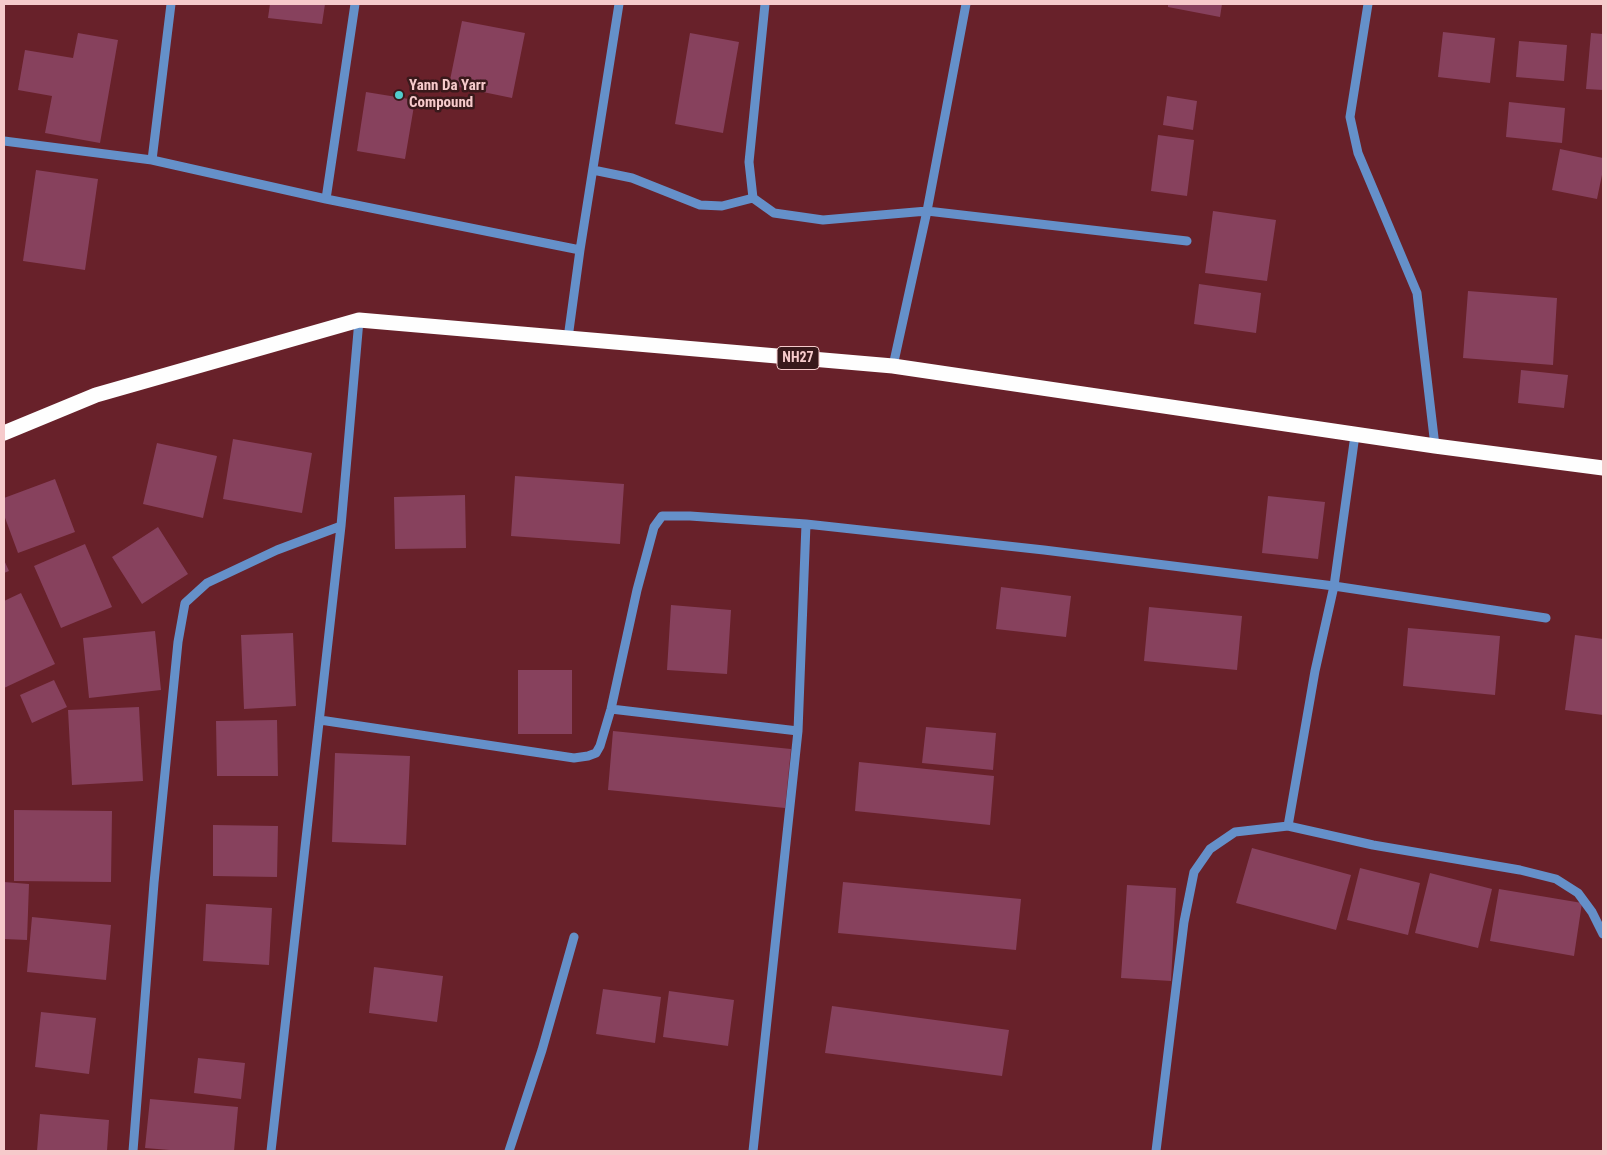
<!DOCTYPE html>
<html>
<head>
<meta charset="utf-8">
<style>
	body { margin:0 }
	#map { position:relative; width:1607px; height:1155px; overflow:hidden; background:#68212a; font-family:"Roboto Condensed",sans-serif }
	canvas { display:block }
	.frame { position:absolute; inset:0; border:5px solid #f6cacb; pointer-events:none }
</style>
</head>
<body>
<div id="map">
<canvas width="1607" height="1155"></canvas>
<div class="frame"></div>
</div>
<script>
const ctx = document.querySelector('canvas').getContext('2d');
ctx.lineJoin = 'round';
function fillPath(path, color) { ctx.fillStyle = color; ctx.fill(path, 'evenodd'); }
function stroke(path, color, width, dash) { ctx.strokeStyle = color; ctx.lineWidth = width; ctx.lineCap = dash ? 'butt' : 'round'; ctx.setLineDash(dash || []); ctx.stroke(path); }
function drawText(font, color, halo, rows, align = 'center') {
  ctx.font = font + ' "Roboto Condensed",sans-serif'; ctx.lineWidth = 5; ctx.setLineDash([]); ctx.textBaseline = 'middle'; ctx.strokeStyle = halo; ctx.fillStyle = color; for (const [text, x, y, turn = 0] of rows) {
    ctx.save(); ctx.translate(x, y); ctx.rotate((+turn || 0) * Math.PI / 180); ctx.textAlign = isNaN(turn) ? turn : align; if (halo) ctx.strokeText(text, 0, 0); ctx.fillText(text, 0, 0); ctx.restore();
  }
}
fillPath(new Path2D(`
	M 270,4 L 325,4 L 322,24 L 268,18 Z
	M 1168,4 L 1222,4 L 1220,17 L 1168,7 Z
	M 462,21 L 525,33 L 512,98 L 449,85 Z
	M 1443,32 L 1495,38 L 1490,83 L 1438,77 Z
	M 78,33 L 118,40 L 100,143 L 45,133 L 52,96 L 18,90 L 25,50 L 73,58 Z
	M 690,33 L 739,42 L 723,133 L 675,124 Z
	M 1591,33 L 1603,34 L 1603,90 L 1586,89 Z
	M 1519,41 L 1567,45 L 1564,81 L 1516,77 Z
	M 366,92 L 415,100 L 405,159 L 357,151 Z
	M 1167,96 L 1197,101 L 1193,130 L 1163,125 Z
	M 1509,102 L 1565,108 L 1562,143 L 1506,137 Z
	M 1158,135 L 1194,140 L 1187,196 L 1151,191 Z
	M 1560,149 L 1603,158 L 1603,170 L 1597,199 L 1552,190 Z
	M 36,170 L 98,179 L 85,270 L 23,261 Z
	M 1213,211 L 1276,220 L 1267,281 L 1205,273 Z
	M 1199,284 L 1261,293 L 1256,333 L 1194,324 Z
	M 1468,291 L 1557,298 L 1553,365 L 1463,358 Z
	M 1521,370 L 1568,375 L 1564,408 L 1518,403 Z
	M 233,439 L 312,453 L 302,513 L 223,499 Z
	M 157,443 L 217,456 L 203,518 L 143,504 Z
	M 515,476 L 624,484 L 620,544 L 511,536 Z
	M 55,479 L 75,532 L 18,553 L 4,515 L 4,498 Z
	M 465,495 L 466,548 L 395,549 L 394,497 Z
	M 1268,496 L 1325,502 L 1318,559 L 1262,553 Z
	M 158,527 L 188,574 L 142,604 L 112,557 Z
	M 85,544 L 112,607 L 61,628 L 34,566 Z
	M 4,560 L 9,571 L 4,573 Z
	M 1001,587 L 1071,596 L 1066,637 L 996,629 Z
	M 21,593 L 55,664 L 4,688 L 4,601 Z
	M 671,605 L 731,610 L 727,674 L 667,670 Z
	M 1149,607 L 1242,616 L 1237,670 L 1144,661 Z
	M 1408,628 L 1500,636 L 1495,695 L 1403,686 Z
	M 155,631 L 161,690 L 89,698 L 83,638 Z
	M 293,633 L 296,706 L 244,709 L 241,635 Z
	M 1575,635 L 1603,639 L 1603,715 L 1565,710 Z
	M 518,670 L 572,670 L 572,734 L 518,734 Z
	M 54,680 L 67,707 L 32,723 L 20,695 Z
	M 139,707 L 143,781 L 72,785 L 68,710 Z
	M 277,720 L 278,776 L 217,776 L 216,721 Z
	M 926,727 L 996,733 L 993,770 L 922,763 Z
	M 613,731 L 791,749 L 785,808 L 608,790 Z
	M 335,753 L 410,756 L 406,845 L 332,842 Z
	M 859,762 L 994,776 L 990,825 L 855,811 Z
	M 14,810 L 112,811 L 111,882 L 14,881 Z
	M 213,825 L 278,826 L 277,877 L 213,876 Z
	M 1252,848 L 1351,875 L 1336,930 L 1236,903 Z
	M 1360,868 L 1420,883 L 1408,935 L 1347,920 Z
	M 1430,873 L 1492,889 L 1478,948 L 1415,933 Z
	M 4,882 L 29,884 L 27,940 L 4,939 Z
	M 843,882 L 1021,899 L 1016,950 L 838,933 Z
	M 1127,885 L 1176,888 L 1171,981 L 1121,978 Z
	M 1499,889 L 1582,903 L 1574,956 L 1490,941 Z
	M 206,904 L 272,908 L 269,965 L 203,961 Z
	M 32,917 L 111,925 L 106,980 L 27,972 Z
	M 374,967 L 443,976 L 437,1022 L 369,1013 Z
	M 603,989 L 661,997 L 655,1043 L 596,1034 Z
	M 669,991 L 734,1000 L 728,1046 L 663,1037 Z
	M 832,1006 L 1009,1030 L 1002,1076 L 825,1053 Z
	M 41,1012 L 96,1018 L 89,1074 L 35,1067 Z
	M 198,1058 L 245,1063 L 241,1099 L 194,1093 Z
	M 150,1099 L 238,1107 L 234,1151 L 182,1151 L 145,1148 Z
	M 40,1114 L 109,1120 L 107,1151 L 37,1151 Z`), '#87415d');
stroke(new Path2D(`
	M 765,4 L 749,162 L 753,198 L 774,213 L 823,220 L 927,211 L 1187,241
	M 1368,4 L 1350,117 L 1358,153 L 1417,293 L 1435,446
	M 4,141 L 152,160 L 326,199 L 580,250
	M 152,160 L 171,4
	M 593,170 L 632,178 L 700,205 L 722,206 L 753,198
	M 326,199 L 355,4
	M 568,338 L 580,250 L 619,4
	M 893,366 L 927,211 L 966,4
	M 611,709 L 798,731
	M 320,720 L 574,758 L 588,756 L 596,753 L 600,746 L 611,709 L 637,590 L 654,527 L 662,516 L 690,516 L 806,524 L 1044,550 L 1334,586 L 1546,618
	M 1288,826 L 1315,671 L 1334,586 L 1355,435
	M 133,1151 L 154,883 L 178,642 L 185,603 L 207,583 L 277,550 L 341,526
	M 271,1151 L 341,526 L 359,320
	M 509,1151 L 542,1050 L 574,937
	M 753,1151 L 798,731 L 806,524
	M 1156,1151 L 1184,922 L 1194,872 L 1210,849 L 1235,832 L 1288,826 L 1373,845 L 1520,870 L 1556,879 L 1578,893 L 1592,912 L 1603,934`), '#6590c9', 9);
stroke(new Path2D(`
	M 4,433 L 96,395 L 359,320 L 893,366 L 1435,446 L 1603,468`), '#fefefe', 15);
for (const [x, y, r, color] of [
	[399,95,5,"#52cdce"]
]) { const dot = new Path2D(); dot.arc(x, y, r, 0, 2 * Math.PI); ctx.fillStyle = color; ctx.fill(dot); stroke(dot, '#39191b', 2); }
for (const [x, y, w] of [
	[798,358,42]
]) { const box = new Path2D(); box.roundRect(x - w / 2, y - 11.5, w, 23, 4); ctx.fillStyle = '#39191b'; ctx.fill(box); stroke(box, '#f6cacb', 1); }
drawText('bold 14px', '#f6cacb', null, [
	["NH27",798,358]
]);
drawText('bold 15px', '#f6cacb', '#39191b', [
	["Yann Da Yarr",409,86],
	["Compound",409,103]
], 'left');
</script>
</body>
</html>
